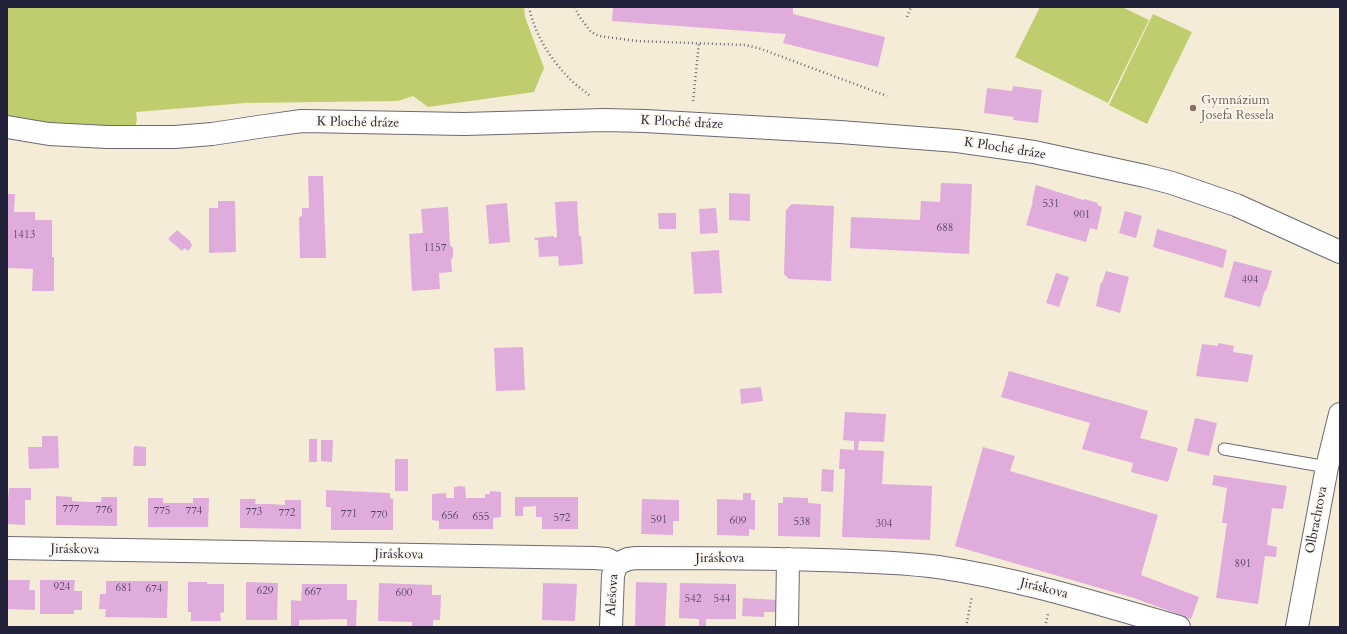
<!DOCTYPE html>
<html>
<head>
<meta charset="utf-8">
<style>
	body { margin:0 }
	#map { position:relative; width:1347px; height:634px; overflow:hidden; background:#f4ecd6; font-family:Cardo,serif }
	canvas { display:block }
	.frame { position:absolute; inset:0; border:8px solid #22223b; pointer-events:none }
</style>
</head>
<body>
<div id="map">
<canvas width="1347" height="634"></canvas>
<div class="frame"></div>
</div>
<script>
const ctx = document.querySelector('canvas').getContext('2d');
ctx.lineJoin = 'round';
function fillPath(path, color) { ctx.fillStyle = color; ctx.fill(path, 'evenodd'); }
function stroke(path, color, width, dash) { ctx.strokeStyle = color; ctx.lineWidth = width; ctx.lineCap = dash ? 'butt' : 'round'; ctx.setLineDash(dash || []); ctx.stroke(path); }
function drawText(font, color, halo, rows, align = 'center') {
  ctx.font = font + ' Cardo,serif'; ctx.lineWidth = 3.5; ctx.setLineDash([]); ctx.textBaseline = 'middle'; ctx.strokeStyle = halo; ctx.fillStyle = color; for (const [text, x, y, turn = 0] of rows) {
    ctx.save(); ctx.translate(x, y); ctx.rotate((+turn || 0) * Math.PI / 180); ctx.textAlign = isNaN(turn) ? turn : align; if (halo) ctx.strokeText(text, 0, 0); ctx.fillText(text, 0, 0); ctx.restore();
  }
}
fillPath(new Path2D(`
	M 7,7 L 524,7 L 525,17 L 544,68 L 534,92 L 428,107 L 413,96 L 398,101 L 245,103 L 136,112 L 137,120 L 135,127 L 79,129 L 7,116 Z
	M 1040,7 L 1122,7 L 1149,20 L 1108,103 L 1015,57 Z
	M 1153,14 L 1192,32 L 1147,124 L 1109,105 Z`), '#c0cd6f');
fillPath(new Path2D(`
	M 613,7 L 793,7 L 793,14 L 885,37 L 878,67 L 783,43 L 786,34 L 612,21 Z
	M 1013,86 L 1042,90 L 1038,123 L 1013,120 L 1014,117 L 984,113 L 987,88 L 1012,91 Z
	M 308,176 L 323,176 L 326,258 L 300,258 L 299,217 L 302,216 L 302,208 L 309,208 Z
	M 941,183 L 972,184 L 969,254 L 850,248 L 851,217 L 920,220 L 921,201 L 940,202 Z
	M 1036,185 L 1083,200 L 1084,199 L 1098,203 L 1097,205 L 1102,207 L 1097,230 L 1090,228 L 1086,242 L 1026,225 L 1033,202 L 1032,202 Z
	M 729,193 L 750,194 L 750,221 L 729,220 Z
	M 7,194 L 15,194 L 14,212 L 35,212 L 35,220 L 52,220 L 52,257 L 54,257 L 54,291 L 32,291 L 33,269 L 7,268 Z
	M 218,201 L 235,201 L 236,252 L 209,253 L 209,208 L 218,208 Z
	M 577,201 L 579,236 L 581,236 L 583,264 L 559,266 L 558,256 L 539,257 L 538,240 L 535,240 L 534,238 L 554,236 L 554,238 L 557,237 L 555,202 Z
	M 507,203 L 510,242 L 489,244 L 486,205 Z
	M 792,204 L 834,206 L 831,281 L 789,279 L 784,274 L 786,210 Z
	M 448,207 L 450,245 L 453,248 L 453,257 L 451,260 L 452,272 L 439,273 L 440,289 L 412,291 L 409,234 L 423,233 L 421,209 Z
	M 716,208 L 718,233 L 700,234 L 699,209 Z
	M 1125,211 L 1142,216 L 1136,238 L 1119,233 Z
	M 658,213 L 676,213 L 676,229 L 659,229 Z
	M 1157,229 L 1227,250 L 1223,268 L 1153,247 Z
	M 177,230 L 190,241 L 192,246 L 188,251 L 184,248 L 182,251 L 168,239 Z
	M 719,250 L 722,293 L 694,294 L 691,252 Z
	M 1234,261 L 1272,271 L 1266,291 L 1265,290 L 1260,307 L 1224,297 Z
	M 1106,271 L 1129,277 L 1120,313 L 1096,306 L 1101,282 L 1102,283 Z
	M 1056,273 L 1069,277 L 1059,307 L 1046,303 Z
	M 1218,343 L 1234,346 L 1233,352 L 1253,355 L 1248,382 L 1196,376 L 1202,344 L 1218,346 Z
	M 523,347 L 525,390 L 496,391 L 494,348 Z
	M 1009,371 L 1148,411 L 1140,438 L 1178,448 L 1168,482 L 1131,472 L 1133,463 L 1082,449 L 1090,423 L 1001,397 Z
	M 761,387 L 763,401 L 741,404 L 740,389 Z
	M 845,412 L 886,414 L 884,442 L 859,441 L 858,450 L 884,451 L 882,484 L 932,486 L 930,540 L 842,537 L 845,469 L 839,469 L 840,449 L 854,450 L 854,441 L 843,440 Z
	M 1195,418 L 1217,423 L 1209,456 L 1187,451 Z
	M 42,436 L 58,436 L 59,468 L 29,469 L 28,447 L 42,447 Z
	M 309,439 L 317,439 L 317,462 L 309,462 Z
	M 321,440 L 333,440 L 332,462 L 321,461 Z
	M 134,446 L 146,447 L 146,466 L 133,466 Z
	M 983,447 L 1015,456 L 1010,471 L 1158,515 L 1141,575 L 1199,597 L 1191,619 L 1134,598 L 955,546 Z
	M 395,459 L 408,459 L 408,491 L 395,491 Z
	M 822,469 L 834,470 L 833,492 L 821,491 Z
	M 1214,475 L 1287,486 L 1283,509 L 1272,508 L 1267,545 L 1277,547 L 1276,557 L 1265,556 L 1258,604 L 1216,598 L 1227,523 L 1222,523 L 1227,488 L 1212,485 Z
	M 460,486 L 465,487 L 466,498 L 485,498 L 485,494 L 490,494 L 490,491 L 501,492 L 501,517 L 493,518 L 493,529 L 439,529 L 439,521 L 432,520 L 432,494 L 446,493 L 446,498 L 454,498 L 454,487 Z
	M 9,488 L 31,488 L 31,500 L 25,500 L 25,525 L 7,524 L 7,500 L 8,501 Z
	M 326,490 L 390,493 L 390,498 L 393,499 L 393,530 L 331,530 L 331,507 L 326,507 Z
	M 743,493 L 751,493 L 751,500 L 755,500 L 755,530 L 749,529 L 749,536 L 717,535 L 717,499 L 743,500 Z
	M 56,496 L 72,497 L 72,501 L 87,502 L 101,502 L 102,497 L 117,497 L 117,526 L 56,525 Z
	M 515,497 L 578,497 L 578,529 L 542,529 L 542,517 L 536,517 L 536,506 L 523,507 L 523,516 L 515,516 Z
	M 783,497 L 808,498 L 808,503 L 821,504 L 820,537 L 778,536 L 778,503 L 783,503 Z
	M 148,498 L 163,498 L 163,503 L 193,503 L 193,498 L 209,498 L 208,527 L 148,527 Z
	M 240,499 L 256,499 L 255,504 L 271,504 L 285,505 L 285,500 L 301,500 L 301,529 L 240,528 Z
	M 642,499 L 679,500 L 679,521 L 673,521 L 673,535 L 641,534 Z
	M 7,580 L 30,580 L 29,590 L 35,590 L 35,610 L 7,609 Z
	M 40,580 L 75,580 L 74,591 L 82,591 L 82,610 L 74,610 L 74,614 L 40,614 Z
	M 106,581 L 168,581 L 167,618 L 105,617 L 106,609 L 99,609 L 100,594 L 106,594 Z
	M 188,582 L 207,582 L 207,584 L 224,584 L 224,612 L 220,613 L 221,621 L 191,621 L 191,612 L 188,612 Z
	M 246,582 L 278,583 L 277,620 L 246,620 Z
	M 636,582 L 667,583 L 665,627 L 635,627 Z
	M 379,583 L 432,585 L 432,595 L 441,595 L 440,620 L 433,620 L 433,626 L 413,627 L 412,627 L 412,622 L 378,621 Z
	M 543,583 L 577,584 L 575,621 L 542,620 Z
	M 680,583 L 736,584 L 736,619 L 706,619 L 706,627 L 699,627 L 699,619 L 679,618 Z
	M 302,584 L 347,584 L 347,600 L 357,600 L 356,627 L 347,627 L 347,619 L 299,620 L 299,627 L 291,627 L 291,600 L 301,601 Z
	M 743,598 L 777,600 L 777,612 L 764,612 L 764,617 L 742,616 Z`), '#e0acdc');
const service = new Path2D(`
	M 1224,449 L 1327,467`);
const minor = new Path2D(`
	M 7,127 L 49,134 L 107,137 L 175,137 L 212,134 L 265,126 L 302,121 L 464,124 L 604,120 L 645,121 L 840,132 L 957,141 L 1034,152 L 1145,176 L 1172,183 L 1236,205 L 1340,252
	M 7,548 L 594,558 L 607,559 L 617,564
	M 617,564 L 628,559 L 636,558 C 697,558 759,558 820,560 C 860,561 899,562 938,567 C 1020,579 1099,604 1179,627
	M 611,627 L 613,575 L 617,564
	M 787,627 L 788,559
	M 1297,627 L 1327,467 L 1340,414`);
stroke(service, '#6c6971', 13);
stroke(minor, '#6c6971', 24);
stroke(new Path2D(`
	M 529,7 C 535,36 552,62 574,83 C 580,88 586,92 591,97
	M 575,7 L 579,16 L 591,32 L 599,36 L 637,41 L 746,45 L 761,49 L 887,96
	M 907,17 L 911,7
	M 693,101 L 699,43
	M 966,627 L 972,596
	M 1045,627 L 1048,614`), '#6c6971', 2.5, [1, 3]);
stroke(service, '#fff', 11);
stroke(minor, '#fff', 22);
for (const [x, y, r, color] of [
	[1193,108,4,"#8d6e63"]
]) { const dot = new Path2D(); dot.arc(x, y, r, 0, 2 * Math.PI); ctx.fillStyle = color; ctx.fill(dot); stroke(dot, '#fbf7ec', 1.5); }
drawText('11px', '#524463', null, [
	["531",1051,204],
	["901",1082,215],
	["688",945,228],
	["1413",24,235],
	["1157",435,248],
	["494",1250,280],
	["777",71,509],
	["776",104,510],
	["775",162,511],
	["774",194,511],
	["773",254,512],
	["772",287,513],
	["771",349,514],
	["770",379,515],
	["656",450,516],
	["655",481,517],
	["572",562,518],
	["591",659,520],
	["609",738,521],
	["538",802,522],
	["304",884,524],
	["891",1243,564],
	["924",62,587],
	["681",124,588],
	["674",154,589],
	["629",265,591],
	["667",313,592],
	["600",404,593],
	["542",693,599],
	["544",722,599]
]);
drawText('13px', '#785e54', '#fbf7ec', [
	["Gymnázium",1201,101],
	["Josefa Ressela",1201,116]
], 'left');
drawText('13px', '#22223b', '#fbf7ec', [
	["K Ploché dráze",358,123,1],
	["K Ploché dráze",682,123,3],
	["K Ploché dráze",1005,149,9],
	["Olbrachtova",1317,520,-79],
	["Jiráskova",75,550,1],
	["Jiráskova",399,555,1],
	["Jiráskova",720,559],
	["Jiráskova",1044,589,14],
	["Alešova",613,595,-86]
]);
</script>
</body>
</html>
